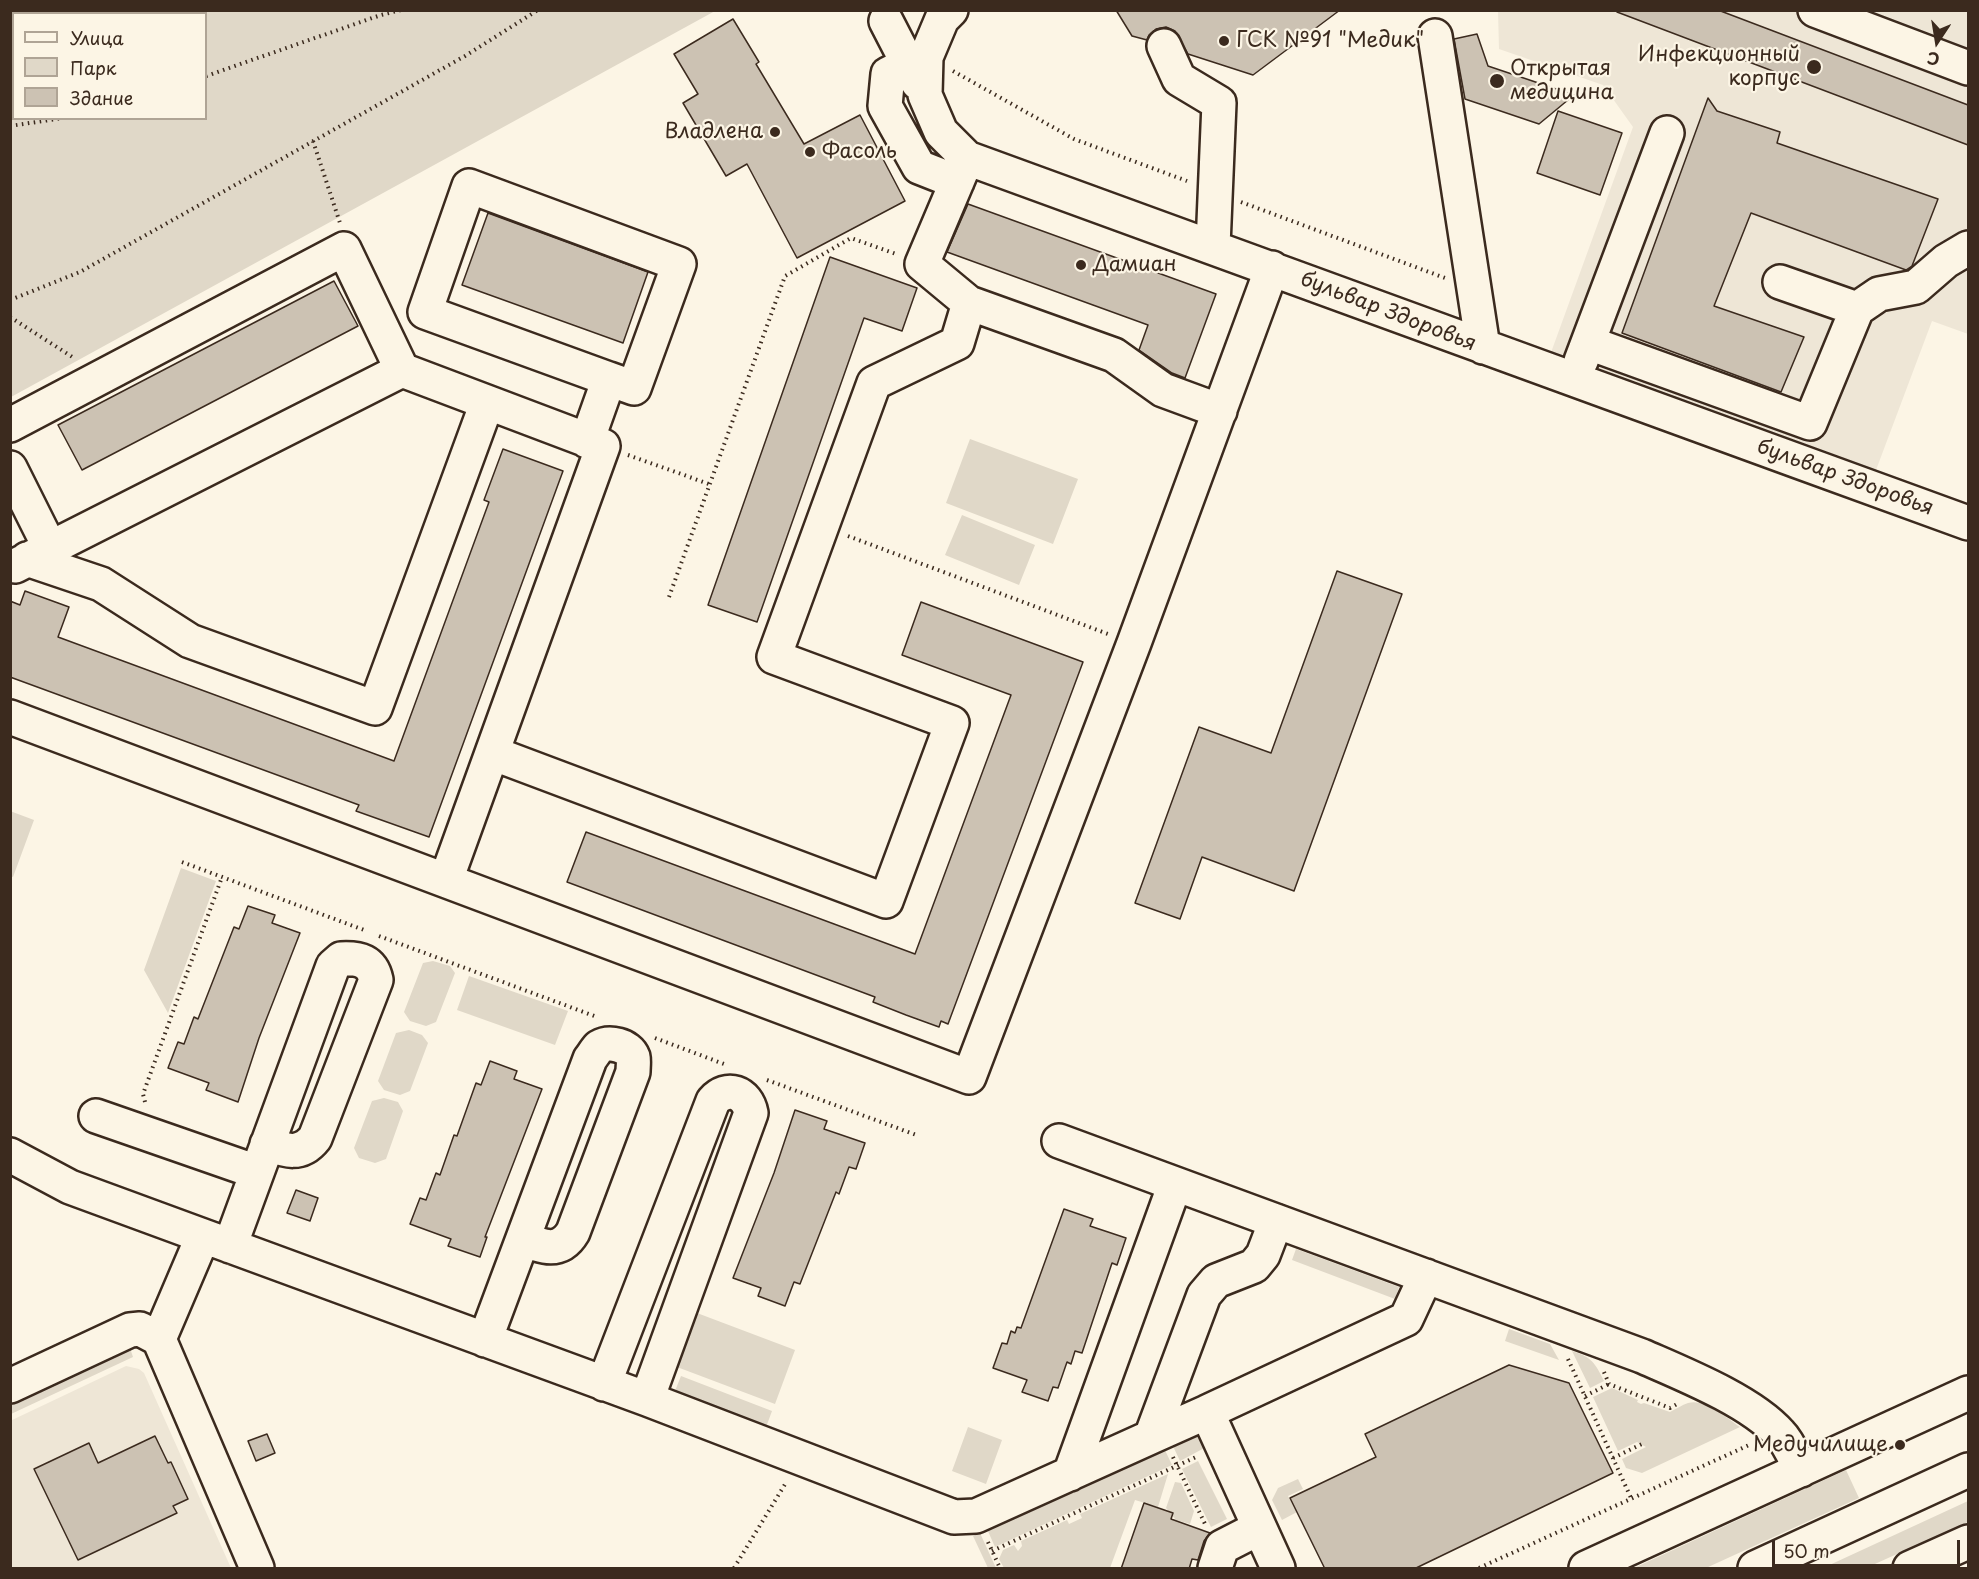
<!DOCTYPE html>
<html>
<head>
<meta charset="utf-8">
<style>
	body { margin:0 }
	#map { position:relative; width:1979px; height:1579px; overflow:hidden; background:#fcf5e5; font-family:"Playpen Sans",sans-serif }
	canvas { display:block }
	.frame { position:absolute; inset:0; border:12px solid #3b2a1e; pointer-events:none }
	.legend { position:absolute; left:12px; top:12px; width:195px; height:108px; box-sizing:border-box; background:#fcf5e5; border:2px solid #afa495; margin:0; padding:8px 10px; list-style:none; font-size:18px; color:#3b2a1e }
	.legend li { display:flex; align-items:center; gap:12px; height:30px }
	.legend b { width:30px; border:2px solid #afa495 }
	.north { position:absolute; left:1907px; top:12px; width:60px; height:60px; -webkit-text-stroke:4px #fcf5e5; paint-order:stroke; rotate:192deg; font-size:16px; font-weight:700; line-height:24px; text-align:center; color:#3b2a1e }
	.north::after { content:''; display:block; margin:auto; width:21px; height:27px; background:#3b2a1e; clip-path:polygon(50% 0,100% 100%,50% 72%,0 100%) }
	.scale { position:absolute; left:1772px; top:1540px; width:188px; height:27px; box-sizing:border-box; border:3px solid #3b2a1e; border-top:0; padding-left:8px; font-size:18px; line-height:21px; white-space:nowrap; color:#3b2a1e; -webkit-text-stroke:4px #fcf5e5; paint-order:stroke }
</style>
</head>
<body>
<div id="map">
<canvas width="1979" height="1579"></canvas>
<div class="frame"></div>
<ul class="legend">
<li><b style="height:8px;background:#fcf5e5"></b>Улица</li>
<li><b style="height:16px;background:#e0d8c8"></b>Парк</li>
<li><b style="height:16px;background:#ccc2b3"></b>Здание</li>
</ul>
<div class="north">С</div>
<div class="scale">50 m</div>
</div>
<script>
const ctx = document.querySelector('canvas').getContext('2d');
ctx.lineJoin = 'round';
function fillPath(path, color) { ctx.fillStyle = color; ctx.fill(path, 'evenodd'); }
function stroke(path, color, width, dash) { ctx.strokeStyle = color; ctx.lineWidth = width; ctx.lineCap = dash ? 'butt' : 'round'; ctx.setLineDash(dash || []); ctx.stroke(path); }
function drawText(font, color, halo, rows, align = 'center') {
  ctx.font = font + ' "Playpen Sans",sans-serif'; ctx.lineWidth = 4.5; ctx.setLineDash([]); ctx.textBaseline = 'middle'; ctx.strokeStyle = halo; ctx.fillStyle = color; for (const [text, x, y, turn = 0] of rows) {
    ctx.save(); ctx.translate(x, y); ctx.rotate((+turn || 0) * Math.PI / 180); ctx.textAlign = isNaN(turn) ? turn : align; if (halo) ctx.strokeText(text, 0, 0); ctx.fillText(text, 0, 0); ctx.restore();
  }
}
fillPath(new Path2D(`
	M 1498,11 L 1968,11 L 1968,334 L 1932,321 L 1873,478 L 1549,358 L 1633,127 L 1603,85 L 1499,49 Z
	M 126,1366 L 139,1369 L 144,1373 L 231,1568 L 11,1568 L 10,1421 Z`), '#eee6d6');
fillPath(new Path2D(`
	M 11,10 L 715,10 L 715,11 L 11,397 ZM 14,14 L 206,14 L 206,118 L 14,118 Z
	M 970,439 L 1078,479 L 1053,544 L 946,503 Z
	M 962,515 L 1035,545 L 1019,585 L 945,555 Z
	M 10,811 L 34,820 L 13,877 L 10,876 Z
	M 181,868 L 216,881 L 168,1013 L 144,970 Z
	M 433,961 L 450,966 L 455,973 L 436,1022 L 426,1026 L 410,1021 L 404,1012 L 423,963 Z
	M 469,976 L 568,1011 L 555,1045 L 457,1010 Z
	M 409,1030 L 422,1035 L 428,1043 L 410,1091 L 400,1095 L 384,1090 L 378,1081 L 396,1033 Z
	M 384,1098 L 398,1102 L 403,1111 L 386,1159 L 375,1163 L 359,1158 L 354,1148 L 372,1101 Z
	M 1296,1249 L 1399,1287 L 1395,1299 L 1292,1260 Z
	M 697,1313 L 795,1350 L 775,1404 L 677,1367 Z
	M 1509,1329 L 1550,1344 L 1559,1360 L 1505,1341 Z
	M 129,1345 L 133,1357 L 11,1414 L 10,1394 Z
	M 1572,1351 C 1592,1357 1595,1363 1604,1381 L 1590,1388 Z
	M 681,1376 L 772,1411 L 765,1430 L 673,1396 Z
	M 1612,1388 L 1638,1400 L 1637,1402 L 1641,1404 L 1644,1403 L 1670,1412 C 1676,1409 1682,1405 1688,1403 C 1705,1398 1727,1418 1740,1427 L 1642,1473 L 1626,1468 L 1622,1459 L 1646,1447 L 1637,1442 L 1618,1451 L 1593,1397 Z
	M 968,1427 L 1002,1440 L 986,1484 L 952,1471 Z
	M 1196,1434 L 1202,1436 L 1210,1445 L 1180,1461 L 1172,1444 Z
	M 1164,1448 L 1172,1465 L 995,1547 L 987,1529 Z
	M 1198,1461 L 1227,1519 L 1211,1527 L 1182,1469 Z
	M 1846,1470 L 1859,1498 L 1706,1568 L 1634,1568 Z
	M 1168,1474 L 1158,1507 L 1135,1500 L 1110,1568 L 1004,1568 L 999,1559 L 1003,1550 L 1014,1545 L 1018,1551 L 1022,1546 L 1021,1541 L 1067,1520 L 1069,1524 L 1082,1518 L 1080,1514 Z
	M 1298,1479 L 1303,1489 L 1288,1496 L 1297,1512 L 1282,1520 L 1272,1500 L 1278,1488 Z
	M 1175,1482 L 1181,1483 L 1194,1511 L 1190,1524 L 1176,1520 L 1166,1508 Z
	M 1968,1501 L 1968,1522 L 1866,1568 L 1823,1568 Z
	M 980,1533 L 996,1568 L 988,1568 L 973,1536 Z`), '#e0d8c8');
const building = new Path2D(`
	M 1116,10 L 1340,10 L 1253,75 L 1188,54 L 1175,31 L 1166,27 L 1156,29 L 1149,35 L 1147,40 L 1132,36 Z
	M 1617,10 L 1718,10 L 1968,105 L 1968,145 L 1617,12 Z
	M 733,19 L 759,62 L 756,64 L 804,144 L 860,115 L 905,201 L 797,258 L 747,164 L 726,176 L 683,103 L 698,94 L 674,54 Z
	M 1477,34 L 1488,66 L 1574,95 L 1539,124 L 1465,99 L 1454,39 Z
	M 1708,98 L 1717,111 L 1780,132 L 1777,143 L 1938,199 L 1912,266 L 1906,270 L 1751,213 L 1714,306 L 1804,337 L 1781,392 L 1622,333 Z
	M 1558,111 L 1622,133 L 1600,195 L 1537,173 Z
	M 968,204 L 1216,294 L 1185,378 L 1172,373 L 1139,350 L 1148,325 L 947,252 Z
	M 488,213 L 648,272 L 623,343 L 462,285 Z
	M 830,257 L 917,288 L 902,331 L 864,318 L 757,622 L 708,605 Z
	M 334,281 L 358,326 L 82,470 L 58,425 Z
	M 503,449 L 563,471 L 429,837 L 356,811 L 359,805 L 10,677 L 10,601 L 20,605 L 25,591 L 69,607 L 58,637 L 394,761 L 489,502 L 484,500 Z
	M 1337,571 L 1402,594 L 1294,891 L 1202,857 L 1180,919 L 1135,903 L 1199,727 L 1271,753 Z
	M 921,602 L 1083,662 L 948,1024 L 941,1021 L 939,1027 L 906,1015 L 873,1002 L 875,997 L 567,882 L 586,832 L 915,954 L 1011,695 L 902,655 Z
	M 248,906 L 275,915 L 272,923 L 300,933 L 259,1038 L 238,1102 L 206,1090 L 209,1083 L 168,1068 L 178,1042 L 184,1044 L 194,1017 L 198,1019 L 234,927 L 239,929 Z
	M 490,1061 L 517,1071 L 514,1079 L 542,1089 L 485,1237 L 487,1237 L 480,1257 L 448,1246 L 451,1239 L 410,1224 L 420,1198 L 426,1200 L 436,1173 L 440,1175 L 454,1135 L 457,1136 L 476,1083 L 481,1085 Z
	M 795,1110 L 827,1121 L 824,1129 L 865,1143 L 856,1169 L 849,1167 L 839,1194 L 836,1192 L 800,1284 L 794,1282 L 785,1306 L 758,1296 L 761,1288 L 733,1278 L 774,1173 Z
	M 296,1190 L 318,1198 L 310,1221 L 287,1213 Z
	M 1064,1209 L 1093,1219 L 1090,1226 L 1126,1238 L 1117,1265 L 1112,1263 L 1082,1353 L 1075,1351 L 1071,1364 L 1067,1362 L 1058,1388 L 1053,1387 L 1048,1401 L 1022,1392 L 1027,1380 L 993,1368 L 1002,1343 L 1007,1344 L 1011,1331 L 1015,1333 L 1017,1327 L 1021,1328 Z
	M 1509,1365 L 1569,1383 L 1613,1473 L 1414,1569 L 1325,1569 L 1290,1498 L 1376,1457 L 1365,1434 Z
	M 267,1434 L 275,1453 L 256,1461 L 248,1441 Z
	M 155,1436 L 168,1463 L 171,1462 L 188,1499 L 173,1506 L 177,1513 L 78,1560 L 34,1469 L 89,1443 L 98,1463 Z
	M 1144,1503 L 1173,1513 L 1171,1519 L 1210,1533 L 1204,1541 L 1198,1560 L 1192,1559 L 1189,1569 L 1121,1569 Z`);
fillPath(building, '#ccc2b3');
stroke(building, '#3b2a1e', 1.5);
const minor = new Path2D(`
	M 951,10 L 942,19 L 926,57 L 925,95 L 941,132 L 967,158 C 1301,278 1634,402 1968,523
	M 1815,10 L 1968,68
	M 886,21 L 918,83
	M 1435,36 L 1483,347
	M 1164,46 L 1179,79 L 1219,103 L 1213,246
	M 908,64 L 888,74 L 885,106 L 919,167 L 957,182
	M 967,158 L 922,264 L 969,303 L 1114,355 L 1163,390 L 1220,411
	M 1780,282 L 1857,309
	M 1589,343 L 1810,423 L 1857,309 L 1879,294 L 1916,287 L 1946,261 L 1968,248
	M 1581,361 L 1667,133
	M 10,425 L 344,249 L 402,370 L 603,446 L 446,880
	M 587,441 L 609,379 L 425,312 L 469,186 L 679,264 L 634,388 L 609,379
	M 10,468 L 50,548
	M 27,559 L 101,584 L 190,641 L 375,708 L 487,403
	M 15,566 L 402,370
	M 10,717 L 969,1077 L 1134,643 L 1272,268
	M 492,753 L 886,901 L 952,723 L 774,657 L 874,383 L 957,343 L 969,303
	M 96,1116 L 257,1172
	M 1059,1141 L 1642,1356 C 1683,1374 1751,1401 1780,1434 C 1789,1443 1795,1459 1801,1470
	M 10,1155 L 70,1187 L 647,1399 L 954,1517 L 976,1516 L 1151,1437 L 1204,1295 L 1216,1281 L 1254,1266 L 1263,1255 L 1276,1221
	M 230,1246 L 333,966 L 341,959 C 360,958 372,961 376,980 L 315,1138 C 301,1156 286,1151 267,1144
	M 159,1339 L 203,1236
	M 485,1340 L 590,1059 C 593,1055 596,1050 599,1047 C 609,1041 629,1045 633,1057 C 634,1061 633,1067 633,1072 L 573,1232 C 560,1254 543,1247 523,1239
	M 604,1384 L 713,1101 C 727,1085 747,1092 751,1113 L 647,1399
	M 10,1386 L 130,1330 L 140,1329 L 159,1339 L 257,1568
	M 1207,1412 L 1406,1319 L 1426,1276
	M 1151,1437 L 1207,1412 L 1278,1568
	M 1070,1474 L 1175,1184
	M 1215,1568 L 1222,1547 L 1259,1528
	M 1586,1568 L 1968,1393`);
const major = new Path2D(`
	M 1755,1568 L 1968,1470
	M 1910,1568 L 1968,1542`);
stroke(minor, '#3b2a1e', 38);
stroke(major, '#3b2a1e', 38);
stroke(new Path2D(`
	M 953,71 L 1074,139 L 1187,181
	M 206,76 L 381,15 L 401,10
	M 10,126 L 63,118
	M 313,141 L 340,223
	M 1241,202 L 1445,278
	M 10,300 L 80,272 L 465,56 L 538,10
	M 10,317 L 74,358
	M 628,455 L 709,484
	M 848,536 L 1108,634
	M 669,597 L 785,276 L 851,238 L 896,254
	M 182,862 L 364,930
	M 379,936 L 597,1017
	M 655,1038 L 724,1064
	M 767,1080 L 919,1136
	M 145,1102 L 143,1094 L 222,877
	M 1568,1359 L 1631,1498
	M 1604,1372 L 1609,1384 L 1670,1408 L 1679,1403
	M 1585,1396 L 1609,1384
	M 1173,1457 L 1206,1526
	M 1613,1458 L 1642,1444
	M 988,1542 L 1000,1568
	M 992,1551 L 1196,1457
	M 734,1568 L 787,1481
	M 1479,1568 L 1749,1445`), '#3b2a1e', 4, [1.5, 4.5]);
stroke(minor, '#fcf5e5', 33);
stroke(major, '#fcf5e5', 33);
for (const [x, y, r, color] of [
	[1224,41,6,"#3b2a1e"],
	[1814,67,8,"#3b2a1e"],
	[1497,81,8,"#3b2a1e"],
	[775,132,6,"#3b2a1e"],
	[810,152,6,"#3b2a1e"],
	[1081,265,6,"#3b2a1e"],
	[1900,1445,6,"#3b2a1e"]
]) { const dot = new Path2D(); dot.arc(x, y, r, 0, 2 * Math.PI); ctx.fillStyle = color; ctx.fill(dot); stroke(dot, '#fcf5e5', 2); }
drawText('21px', '#3b2a1e', '#fcf5e5', [
	["ГСК №91 \"Медик\"",1236,41],
	["Инфекционный",1800,55,"right"],
	["корпус",1800,79,"right"],
	["Открытая",1510,69],
	["медицина",1510,93],
	["Владлена",763,132,"right"],
	["Фасоль",822,152],
	["Дамиан",1093,265],
	["Медучилище",1888,1445,"right"]
], 'left');
drawText('21px', '#3b2a1e', '#fcf5e5', [
	["бульвар Здоровья",1388,312,21],
	["бульвар Здоровья",1845,478,20]
]);
</script>
</body>
</html>
